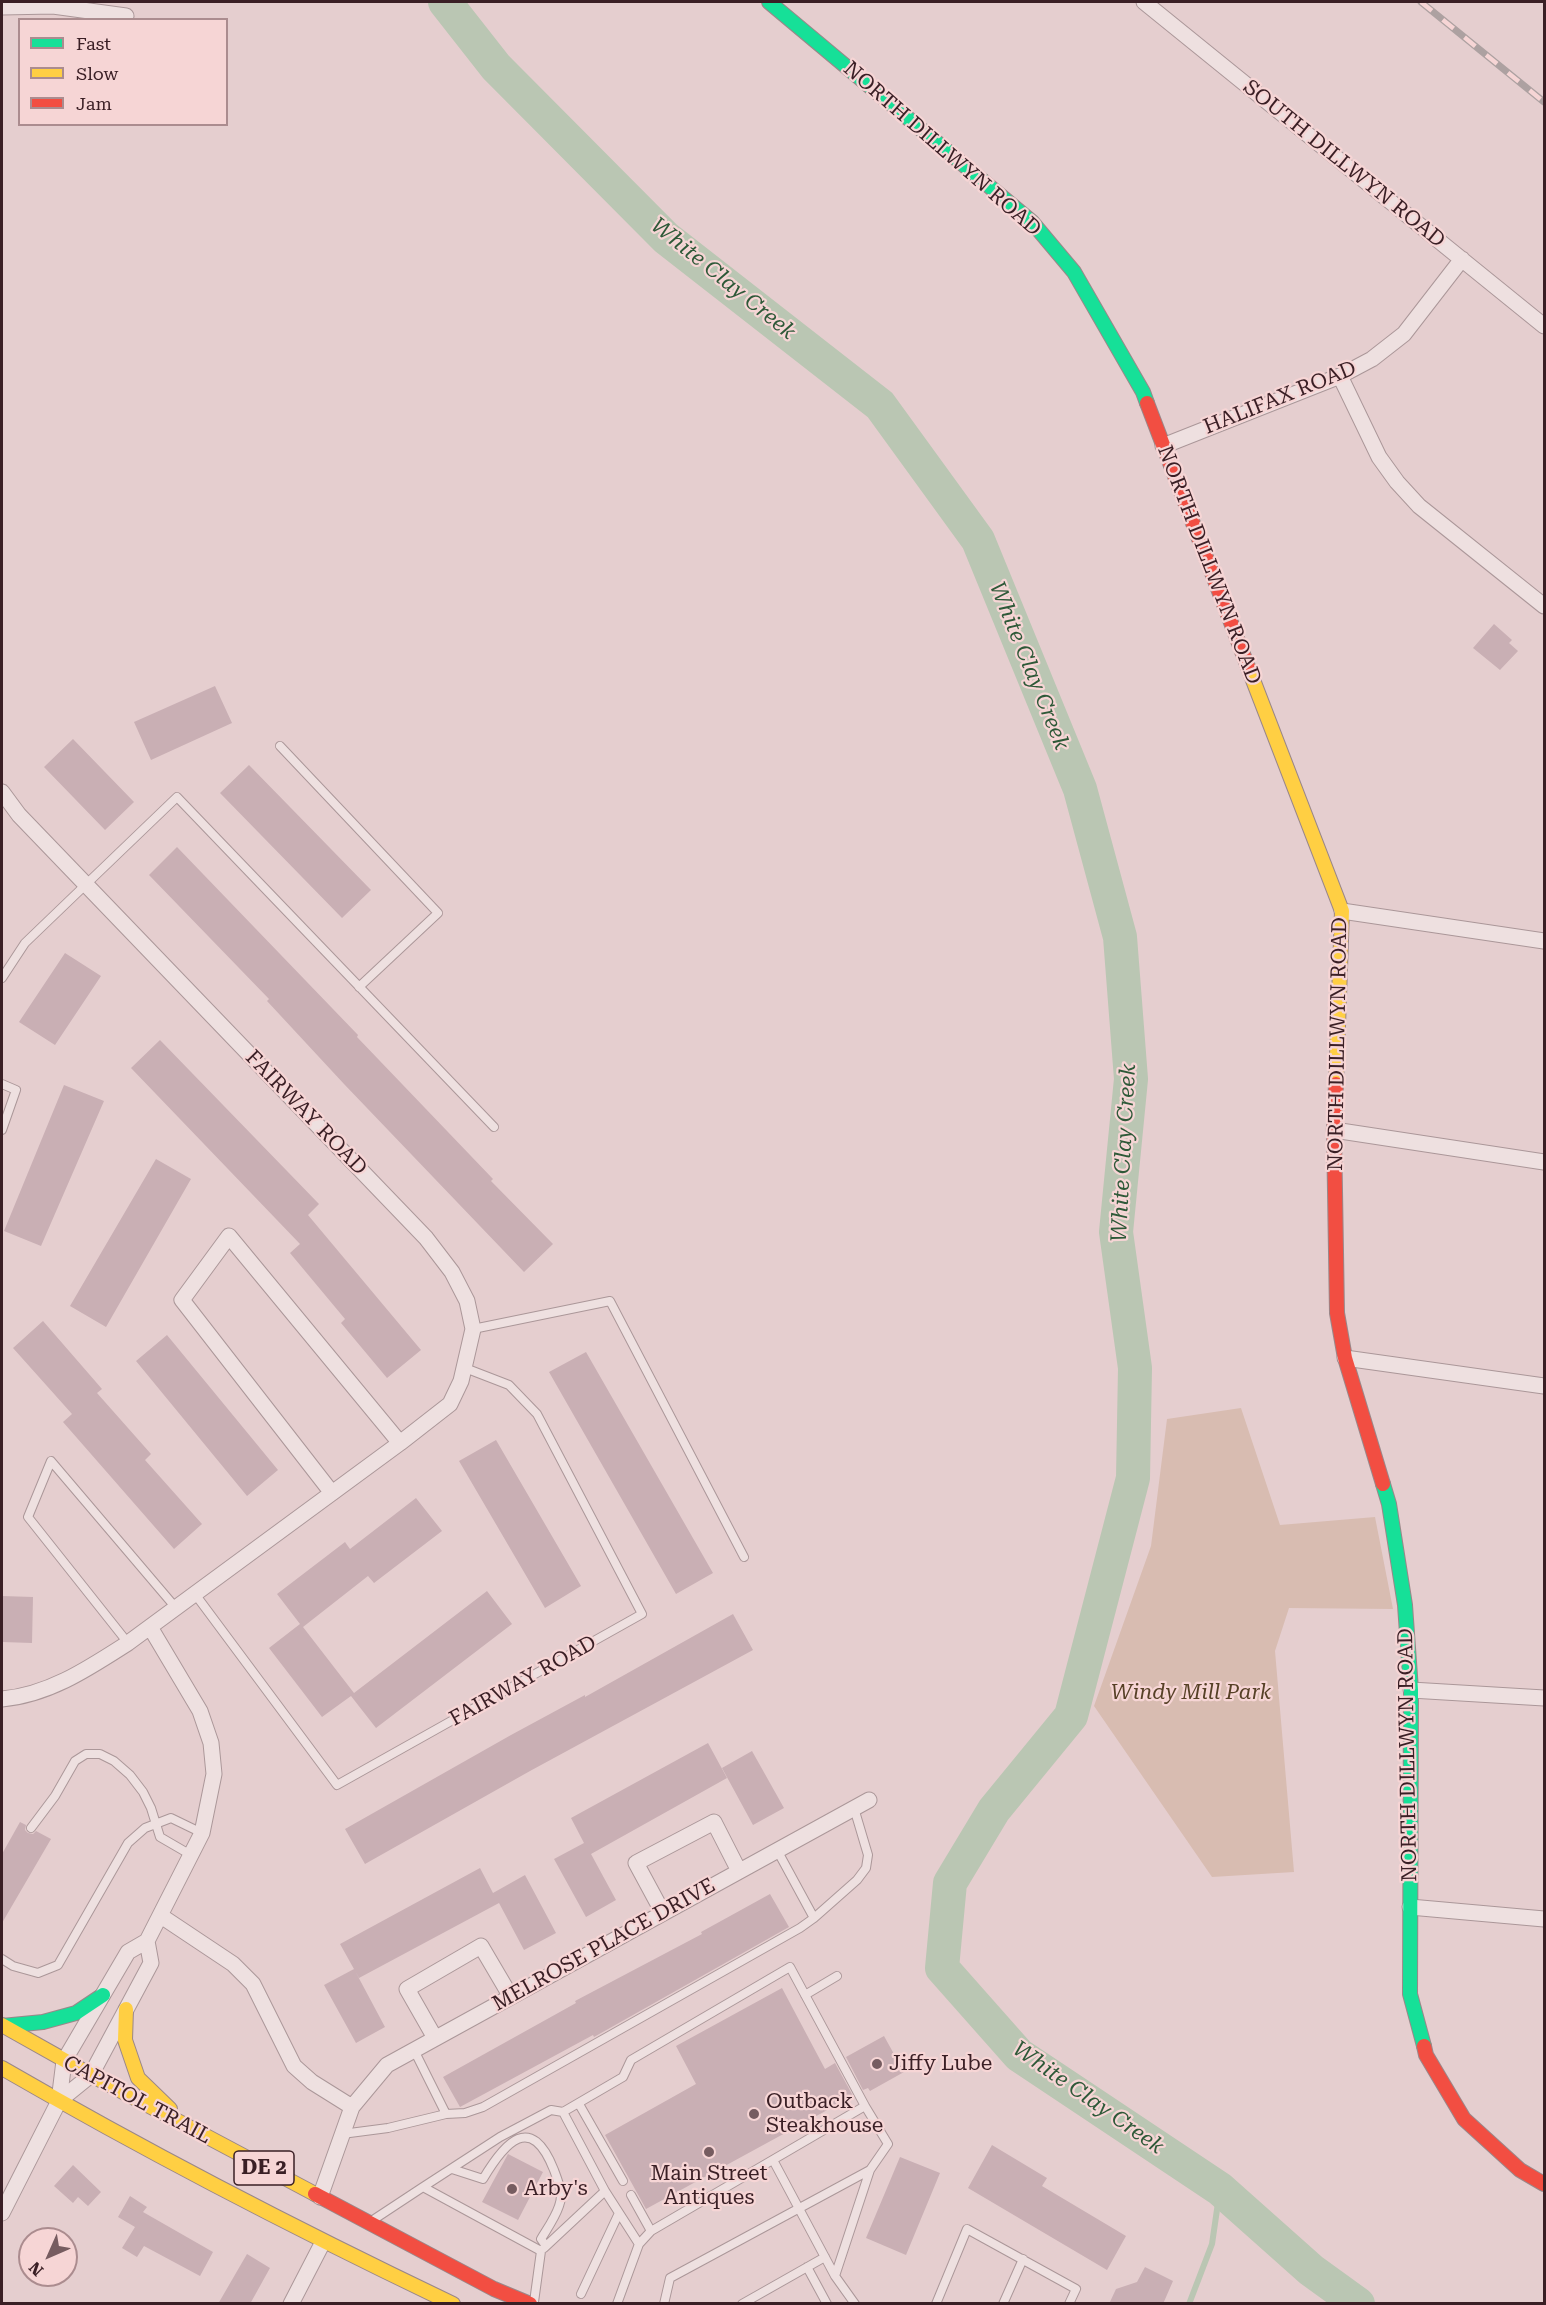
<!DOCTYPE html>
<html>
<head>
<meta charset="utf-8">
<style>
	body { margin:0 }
	#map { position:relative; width:1546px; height:2305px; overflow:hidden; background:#e5cecf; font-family:"Roboto Serif",serif }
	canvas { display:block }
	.frame { position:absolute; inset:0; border:3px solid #3a1f25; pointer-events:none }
	.legend { position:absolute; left:18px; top:18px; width:210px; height:108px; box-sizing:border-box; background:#f6d5d5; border:2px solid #ab8c8f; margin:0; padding:8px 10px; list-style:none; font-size:18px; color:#3a1f25 }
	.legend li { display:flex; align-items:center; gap:12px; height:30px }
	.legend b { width:30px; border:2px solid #ab8c8f }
	.north { position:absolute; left:18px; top:2227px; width:60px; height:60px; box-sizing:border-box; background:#f6d5d5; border:2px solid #ab8c8f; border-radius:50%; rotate:225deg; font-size:16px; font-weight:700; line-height:24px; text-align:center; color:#3a1f25 }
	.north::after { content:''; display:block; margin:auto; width:21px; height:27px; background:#765c60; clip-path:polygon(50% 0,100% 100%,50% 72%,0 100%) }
</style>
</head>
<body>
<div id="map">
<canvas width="1546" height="2305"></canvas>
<div class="frame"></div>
<ul class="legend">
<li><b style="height:8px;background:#16e098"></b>Fast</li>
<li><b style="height:8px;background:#ffcf43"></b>Slow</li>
<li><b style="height:8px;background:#f24e42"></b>Jam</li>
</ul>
<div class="north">N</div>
</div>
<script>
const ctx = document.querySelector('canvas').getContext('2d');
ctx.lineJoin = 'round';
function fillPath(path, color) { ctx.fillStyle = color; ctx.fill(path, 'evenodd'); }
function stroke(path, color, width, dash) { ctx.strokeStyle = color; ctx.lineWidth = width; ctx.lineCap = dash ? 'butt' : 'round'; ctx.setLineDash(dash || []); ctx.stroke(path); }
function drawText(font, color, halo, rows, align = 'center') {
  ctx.font = font + ' "Roboto Serif",serif'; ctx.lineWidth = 4.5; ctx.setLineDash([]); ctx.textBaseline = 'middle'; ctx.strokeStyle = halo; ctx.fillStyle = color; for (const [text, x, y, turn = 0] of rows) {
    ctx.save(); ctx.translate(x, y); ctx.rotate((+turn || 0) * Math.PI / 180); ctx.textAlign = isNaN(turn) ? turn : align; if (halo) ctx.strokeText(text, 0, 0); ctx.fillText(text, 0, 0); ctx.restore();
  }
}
fillPath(new Path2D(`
	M 1241,1408 L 1280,1525 L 1375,1517 L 1393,1609 L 1289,1608 L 1275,1651 L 1294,1872 L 1212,1877 L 1094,1706 L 1151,1546 L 1167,1419 Z`), '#d8bcb1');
stroke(new Path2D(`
	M 1189,2304 L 1212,2244 L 1220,2189`), '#bac6b3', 6);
stroke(new Path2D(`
	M 445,2 L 496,67 L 666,238 L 880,405 L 978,540 L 1080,789 L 1120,937 L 1131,1079 L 1116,1232 L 1135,1368 L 1133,1478 L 1071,1716 L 994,1810 L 950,1883 L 942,1968 L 1019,2055 L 1220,2189 L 1311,2270 L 1358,2304`), '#bac6b3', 34);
fillPath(new Path2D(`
	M 1494,624 L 1512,640 L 1509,643 L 1518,651 L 1500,670 L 1473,648 Z
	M 215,686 L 232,723 L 151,760 L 134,722 Z
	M 73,739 L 134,802 L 105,830 L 44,767 Z
	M 249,765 L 371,890 L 342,918 L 220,793 Z
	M 177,847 L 358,1035 L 357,1037 L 493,1179 L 491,1181 L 553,1244 L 524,1272 L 344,1084 L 267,1001 L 269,999 L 149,875 Z
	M 65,953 L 101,976 L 55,1045 L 19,1022 Z
	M 160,1040 L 319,1204 L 308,1215 L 421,1350 L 387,1378 L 341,1323 L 345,1319 L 290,1253 L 300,1244 L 131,1068 Z
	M 64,1085 L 104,1101 L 41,1246 L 4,1231 Z
	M 156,1159 L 191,1179 L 106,1327 L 70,1306 Z
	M 43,1321 L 102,1389 L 97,1393 L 151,1454 L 145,1460 L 202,1524 L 174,1549 L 63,1422 L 72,1414 L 13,1348 Z
	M 167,1335 L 278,1470 L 247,1496 L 136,1361 Z
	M 586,1352 L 713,1573 L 676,1594 L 549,1372 Z
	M 496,1440 L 581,1586 L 545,1608 L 459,1461 Z
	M 416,1498 L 442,1531 L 374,1583 L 368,1576 L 303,1627 L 354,1693 L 487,1591 L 512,1624 L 376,1728 L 351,1696 L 322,1717 L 269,1648 L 300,1624 L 277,1594 L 345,1542 L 350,1549 Z
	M 2,1596 L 33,1597 L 32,1643 L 2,1642 Z
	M 733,1614 L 753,1650 L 530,1771 L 365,1864 L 345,1829 L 511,1735 L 585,1695 L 585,1697 Z
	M 708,1743 L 727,1778 L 591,1854 L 616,1900 L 586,1917 L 554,1859 L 584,1843 L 571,1818 Z
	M 752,1751 L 784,1808 L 753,1825 L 722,1768 Z
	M 20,1822 L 26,1825 L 25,1830 L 28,1833 L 33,1834 L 36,1831 L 51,1839 L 2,1923 L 2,1854 Z
	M 480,1868 L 493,1893 L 525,1875 L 556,1933 L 524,1950 L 499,1903 L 359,1978 L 340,1944 Z
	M 770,1894 L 789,1927 L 594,2037 L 593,2035 L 460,2107 L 443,2077 L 576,2003 L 575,2001 L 702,1934 L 701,1932 Z
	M 354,1969 L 385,2027 L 356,2043 L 324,1985 Z
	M 782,1988 L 825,2069 L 835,2063 L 853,2096 L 646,2209 L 605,2135 L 696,2084 L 676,2046 Z
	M 884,2036 L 904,2072 L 870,2091 L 868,2088 L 863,2090 L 846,2057 Z
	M 992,2145 L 1047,2178 L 1042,2186 L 1126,2236 L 1107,2270 L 968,2188 Z
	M 508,2154 L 543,2172 L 518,2220 L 482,2202 Z
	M 900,2157 L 940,2173 L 906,2255 L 866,2238 Z
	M 73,2165 L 101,2192 L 88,2206 L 78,2197 L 73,2203 L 54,2186 Z
	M 130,2196 L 147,2207 L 143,2212 L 213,2252 L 200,2276 L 144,2246 L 137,2257 L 122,2248 L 135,2227 L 118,2217 Z
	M 247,2254 L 270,2268 L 250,2304 L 218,2304 Z
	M 1145,2267 L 1173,2281 L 1163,2304 L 1109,2304 L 1116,2289 L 1137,2282 Z`), '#c9afb4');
const lane = new Path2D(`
	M 280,746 L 438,913 L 359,987
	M 2,978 L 25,943 L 177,797 L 494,1127
	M 2,1084 L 16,1090 L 2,1130
	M 473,1329 L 610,1301 L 744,1557
	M 195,1594 L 337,1785 L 642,1614 L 537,1414 L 509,1385 L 465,1368
	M 128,1643 L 28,1517 L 51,1461 L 176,1608
	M 31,1828 L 55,1796 L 75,1761 L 86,1754 L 100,1754 L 114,1761 L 130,1775 L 143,1792 L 151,1808 L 160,1837 L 191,1855
	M 777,1850 L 814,1918
	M 2,1959 L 13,1966 L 38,1973 L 58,1965 L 128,1843 L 145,1828 L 171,1818 L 202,1833
	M 805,1995 L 837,1976
	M 414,2050 L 446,2114
	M 579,2104 L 623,2181
	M 563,2112 L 623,2077 L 631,2060 L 790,1967 L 865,2106
	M 342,2134 L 388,2128 L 446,2114 L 465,2113 L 483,2107 L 800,1928 L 814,1918 L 857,1880 L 866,1868 L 868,1855 L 854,1808
	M 773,2160 L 835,2276
	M 452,2169 L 483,2179 C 505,2142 531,2112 554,2170 C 558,2181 564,2194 559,2206 C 555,2218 547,2229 541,2239 L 546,2246
	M 423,2187 L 500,2137 L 551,2110 L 563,2112 L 605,2191
	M 631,2195 L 651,2231
	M 373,2220 L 423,2187 L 541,2251 L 534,2302
	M 544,2248 L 605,2191 L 639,2244
	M 807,2267 L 827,2304
	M 581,2294 L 619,2213
	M 617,2304 L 639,2244 L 651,2231 L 865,2106 L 888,2144 L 870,2170 L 835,2276 L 855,2304
	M 664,2304 L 670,2278 L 870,2170
	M 742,2304 L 825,2257
	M 936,2304 L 967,2229 L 1076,2289 L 1069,2304
	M 1003,2304 L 1023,2259`);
const street = new Path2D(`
	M 1144,2 L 1544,326
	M 2,7 L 53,6 L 126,16
	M 1340,376 L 1379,457 L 1397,482 L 1419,506 L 1544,606
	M 1163,446 L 1340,376 L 1372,359 L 1404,334 L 1462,259
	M 2,792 L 19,815 L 426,1238 L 452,1272 L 467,1301 L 473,1329 L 461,1381 L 450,1404 L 400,1443 L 128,1643 C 89,1668 49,1695 2,1699
	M 1342,911 L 1544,941
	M 1334,1130 L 1544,1162
	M 1345,1358 L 1544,1386
	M 332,1493 L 182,1300 L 229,1236 L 400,1443
	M 1411,1690 L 1544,1698
	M 1410,1907 L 1544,1919
	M 663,1913 L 636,1863 L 714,1822 L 739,1871
	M 161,1916 L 233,1964 L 253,1984 L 294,2066 L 312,2082 L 352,2107
	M 435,2038 L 407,1989 L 481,1946 L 511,1997
	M 59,2101 L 91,2075 L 151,1963 L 147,1941
	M 320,2197 L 352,2107 L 387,2065 L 869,1800
	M 2,2213 L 59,2101 L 64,2061 L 128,1952 L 147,1941 L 202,1833 L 214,1774 L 211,1743 L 200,1711 L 150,1627
	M 291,2304 L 323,2242`);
const fast = new Path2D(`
	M 769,2 L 1032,222 L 1074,272 L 1143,392 L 1147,403
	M 1383,1484 L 1389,1504 L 1405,1605 L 1411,1690 L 1410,1994 L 1424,2046
	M 2,2026 L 43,2022 L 76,2013 L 103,1995`);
const slow = new Path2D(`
	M 1248,667 L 1342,911 L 1336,1084
	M 126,2009 L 125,2040 L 138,2078 L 170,2109
	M 2,2025 L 91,2075 L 315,2194
	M 2,2068 C 149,2153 300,2231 453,2304`);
const jam = new Path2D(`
	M 1147,403 L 1248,667
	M 1336,1084 L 1334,1130 L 1337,1313 L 1345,1358 L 1383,1484
	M 1424,2046 L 1426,2055 L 1464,2119 L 1520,2170 L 1544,2184
	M 315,2194 L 494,2289 L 530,2304`);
stroke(lane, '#ab9799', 10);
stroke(street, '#ab9799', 17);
stroke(fast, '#9a8789', 16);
stroke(slow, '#9a8789', 16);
stroke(jam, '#9a8789', 16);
stroke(lane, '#eee0e0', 8);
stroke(street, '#eee0e0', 15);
stroke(fast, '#16e098', 14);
stroke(slow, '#ffcf43', 14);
stroke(jam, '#f24e42', 14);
const rail = new Path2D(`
	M 1421,2 L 1544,102`);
stroke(rail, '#ada1a1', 7);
stroke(rail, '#f6d5d5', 4.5, [14]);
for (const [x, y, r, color] of [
	[877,2064,6,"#765c60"],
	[754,2114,6,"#765c60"],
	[709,2152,6,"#765c60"],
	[512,2189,6,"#765c60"]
]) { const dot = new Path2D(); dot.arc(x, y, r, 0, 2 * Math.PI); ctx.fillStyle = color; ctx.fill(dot); stroke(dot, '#f6d5d5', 2); }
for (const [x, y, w] of [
	[264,2168,60]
]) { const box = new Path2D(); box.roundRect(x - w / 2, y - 17, w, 34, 4.5); ctx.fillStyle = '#f6d5d5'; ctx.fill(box); stroke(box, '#3a1f25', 1.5); }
drawText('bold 20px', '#3a1f25', null, [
	["DE 2",264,2168]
]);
drawText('21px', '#3a1f25', '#f6d5d5', [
	["NORTH DILLWYN ROAD",942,149,41],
	["SOUTH DILLWYN ROAD",1344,164,39],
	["HALIFAX ROAD",1280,398,-22],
	["NORTH DILLWYN ROAD",1209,565,69],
	["NORTH DILLWYN ROAD",1338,1044,-89],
	["FAIRWAY ROAD",306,1113,46],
	["FAIRWAY ROAD",523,1681,-29],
	["NORTH DILLWYN ROAD",1408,1755,-91],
	["MELROSE PLACE DRIVE",604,1945,-29],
	["CAPITOL TRAIL",137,2100,28]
]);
drawText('italic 21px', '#564026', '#f6d5d5', [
	["Windy Mill Park",1191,1693]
]);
drawText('21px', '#3a1f25', '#f6d5d5', [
	["Jiffy Lube",889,2064],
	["Outback",766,2102],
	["Steakhouse",766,2126],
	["Main Street",709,2174,"center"],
	["Antiques",709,2198,"center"],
	["Arby's",524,2189]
], 'left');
drawText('italic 22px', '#2e5938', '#f6d5d5', [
	["White Clay Creek",723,279,39],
	["White Clay Creek",1029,666,68],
	["White Clay Creek",1124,1153,-87],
	["White Clay Creek",1088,2098,35]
]);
</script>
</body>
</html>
